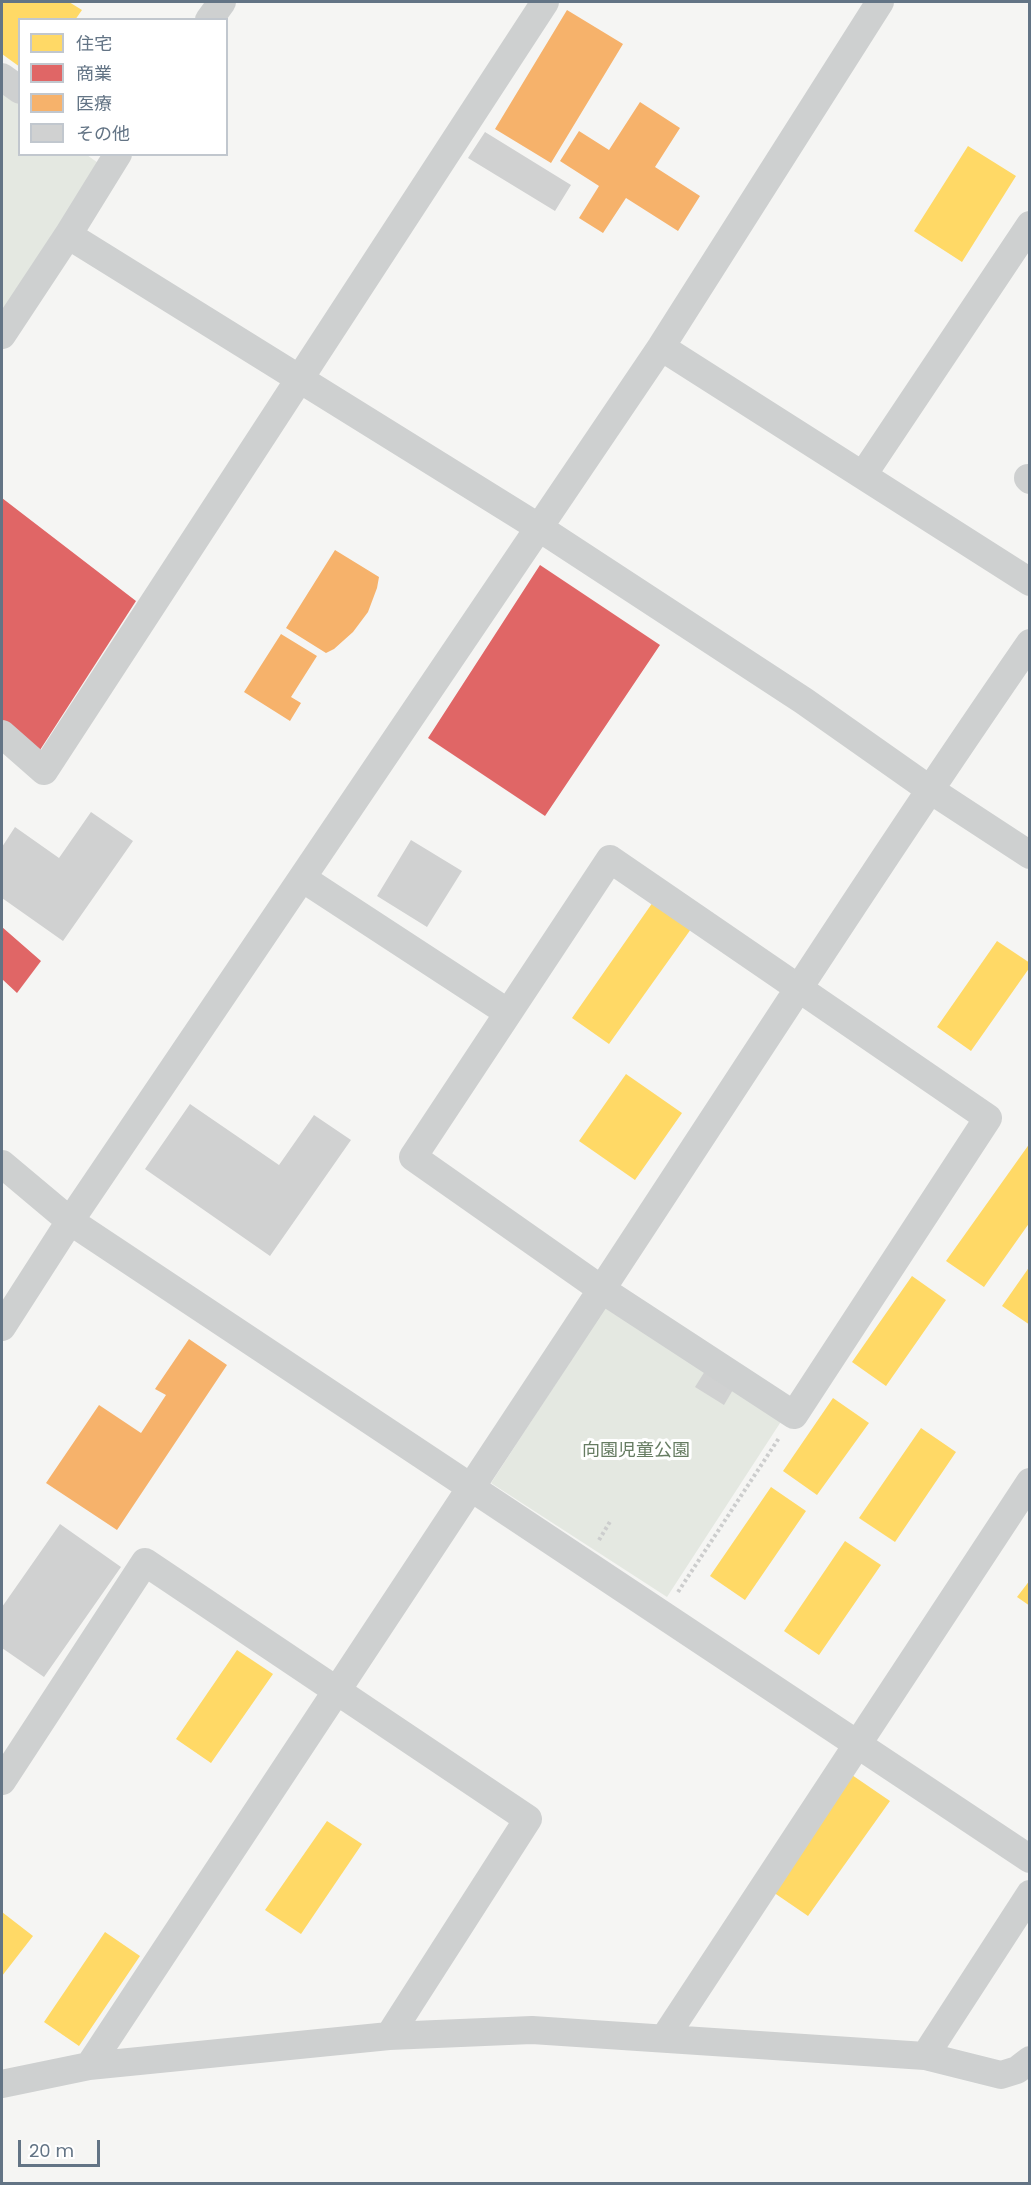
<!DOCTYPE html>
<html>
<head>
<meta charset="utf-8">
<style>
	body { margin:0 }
	#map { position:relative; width:1031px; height:2185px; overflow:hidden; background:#f5f5f3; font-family:Poppins,"Noto Sans JP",sans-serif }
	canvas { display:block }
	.frame { position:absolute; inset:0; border:3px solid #637485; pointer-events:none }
	.legend { position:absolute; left:18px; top:18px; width:210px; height:138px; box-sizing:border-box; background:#fff; border:2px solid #c1c7ce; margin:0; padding:8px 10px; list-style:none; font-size:18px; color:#637485 }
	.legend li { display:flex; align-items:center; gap:12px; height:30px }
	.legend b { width:30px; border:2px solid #c1c7ce }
	.scale { position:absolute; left:18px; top:2140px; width:82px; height:27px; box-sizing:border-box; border:3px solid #637485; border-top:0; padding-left:8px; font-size:18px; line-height:21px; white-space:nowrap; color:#637485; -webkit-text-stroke:4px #fff; paint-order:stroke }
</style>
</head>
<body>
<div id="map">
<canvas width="1031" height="2185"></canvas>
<div class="frame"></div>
<ul class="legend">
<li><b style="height:16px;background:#ffd966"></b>住宅</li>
<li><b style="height:16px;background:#e06666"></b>商業</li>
<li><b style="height:16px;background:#f6b26b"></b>医療</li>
<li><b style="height:16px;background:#d0d1d1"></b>その他</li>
</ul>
<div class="scale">20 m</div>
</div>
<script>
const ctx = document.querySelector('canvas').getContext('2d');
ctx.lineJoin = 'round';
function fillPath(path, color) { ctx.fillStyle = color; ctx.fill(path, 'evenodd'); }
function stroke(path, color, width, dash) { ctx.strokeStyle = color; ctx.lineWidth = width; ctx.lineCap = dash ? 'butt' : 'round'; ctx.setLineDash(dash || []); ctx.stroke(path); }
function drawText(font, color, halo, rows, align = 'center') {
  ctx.font = font + ' Poppins,"Noto Sans JP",sans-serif'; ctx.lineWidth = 6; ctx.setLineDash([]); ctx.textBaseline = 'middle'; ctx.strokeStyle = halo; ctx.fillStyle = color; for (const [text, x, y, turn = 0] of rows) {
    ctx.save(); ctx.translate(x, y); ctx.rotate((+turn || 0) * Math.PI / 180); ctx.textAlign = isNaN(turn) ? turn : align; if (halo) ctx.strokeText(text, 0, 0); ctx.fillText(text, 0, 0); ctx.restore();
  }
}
fillPath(new Path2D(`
	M 2,90 L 19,104 L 20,154 L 87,155 L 101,165 L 2,314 Z
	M 605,1308 L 782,1420 L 667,1597 L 491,1483 Z`), '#e4e8e1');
fillPath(new Path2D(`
	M 4,2 L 69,2 L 82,10 L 75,20 L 20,20 L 20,67 L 2,54 L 2,5 Z
	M 968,146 L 1016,176 L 962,262 L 914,231 Z
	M 653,902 L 691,929 L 609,1044 L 572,1018 Z
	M 997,941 L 1030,963 L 1030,967 L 971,1051 L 937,1027 Z
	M 626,1074 L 682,1113 L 635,1180 L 579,1141 Z
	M 1030,1143 L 1030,1222 L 984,1287 L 946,1261 Z
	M 1030,1266 L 1030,1325 L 1002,1306 Z
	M 912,1276 L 946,1300 L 886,1386 L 852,1362 Z
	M 833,1398 L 869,1423 L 817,1495 L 783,1471 Z
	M 921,1428 L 956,1452 L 895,1542 L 859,1518 Z
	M 771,1487 L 806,1511 L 745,1600 L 710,1576 Z
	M 845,1541 L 881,1565 L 819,1655 L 784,1631 Z
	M 1030,1580 L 1030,1606 L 1017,1597 Z
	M 237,1650 L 273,1674 L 211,1763 L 176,1739 Z
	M 852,1775 L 890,1801 L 808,1916 L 770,1890 Z
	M 327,1821 L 362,1844 L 301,1934 L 265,1910 Z
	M 2,1912 L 33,1936 L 2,1976 Z
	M 105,1932 L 140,1956 L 79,2046 L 44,2022 Z`), '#ffd966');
fillPath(new Path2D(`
	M 2,498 L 136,601 L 40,750 L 2,720 Z
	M 540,565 L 660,645 L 545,816 L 428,738 Z
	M 2,927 L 41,961 L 17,993 L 2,979 Z`), '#e06666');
fillPath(new Path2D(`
	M 567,10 L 623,44 L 551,163 L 495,129 Z
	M 640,102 L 680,128 L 655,167 L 700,196 L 678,231 L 626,198 L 603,233 L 579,218 L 599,186 L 560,161 L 579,131 L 609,150 Z
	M 335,550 L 379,577 L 377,588 L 368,612 L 353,632 L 334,649 L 326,653 L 286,628 Z
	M 281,634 L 317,656 L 291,697 L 301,703 L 290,721 L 244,692 Z
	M 189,1339 L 227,1365 L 117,1530 L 46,1483 L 99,1405 L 141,1433 L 166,1395 L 155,1389 Z`), '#f6b26b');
fillPath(new Path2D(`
	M 485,132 L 571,185 L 555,211 L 468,158 Z
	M 91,812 L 133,841 L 63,941 L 2,898 L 2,847 L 15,827 L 59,858 Z
	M 411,840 L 462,871 L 427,927 L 377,896 Z
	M 190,1104 L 279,1165 L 314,1115 L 351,1140 L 270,1256 L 145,1169 Z
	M 705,1371 L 734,1388 L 724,1405 L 695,1387 Z
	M 60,1524 L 121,1567 L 44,1677 L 2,1648 L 2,1607 Z`), '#d0d1d1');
stroke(new Path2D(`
	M 599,1540 L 611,1520
	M 678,1592 L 779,1438`), '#cccdcd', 4, [3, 3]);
stroke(new Path2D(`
	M 209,20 L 222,2
	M 2,77 L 20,90
	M 68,235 L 538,527 L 804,701 L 929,789 L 1030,855
	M 2,335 L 68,235 L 118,154
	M 661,347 L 1030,582
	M 863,475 L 1030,225
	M 1028,478 L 1030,480
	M 2,734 L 44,771 L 545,2
	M 610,859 L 988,1118 L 794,1415 L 601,1289 L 413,1157 Z
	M 302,878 L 507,1012
	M 2,1164 L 70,1221 L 1030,1859
	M 2,1327 L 70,1221 L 661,347 L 880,2
	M 2,1781 L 145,1562 L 528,1819 L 389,2036
	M 665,2037 L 1030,1482
	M 925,2056 L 1030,1894
	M 89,2066 C 247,1829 404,1590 561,1351 C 717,1115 869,876 1030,643
	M 2,2084 L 89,2066 L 389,2036 L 532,2030 L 925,2056 L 1001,2075 L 1017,2070 L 1030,2060`), '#ced0d0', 28);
drawText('18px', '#667c62', '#fff', [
	["向園児童公園",636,1451]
]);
</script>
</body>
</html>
